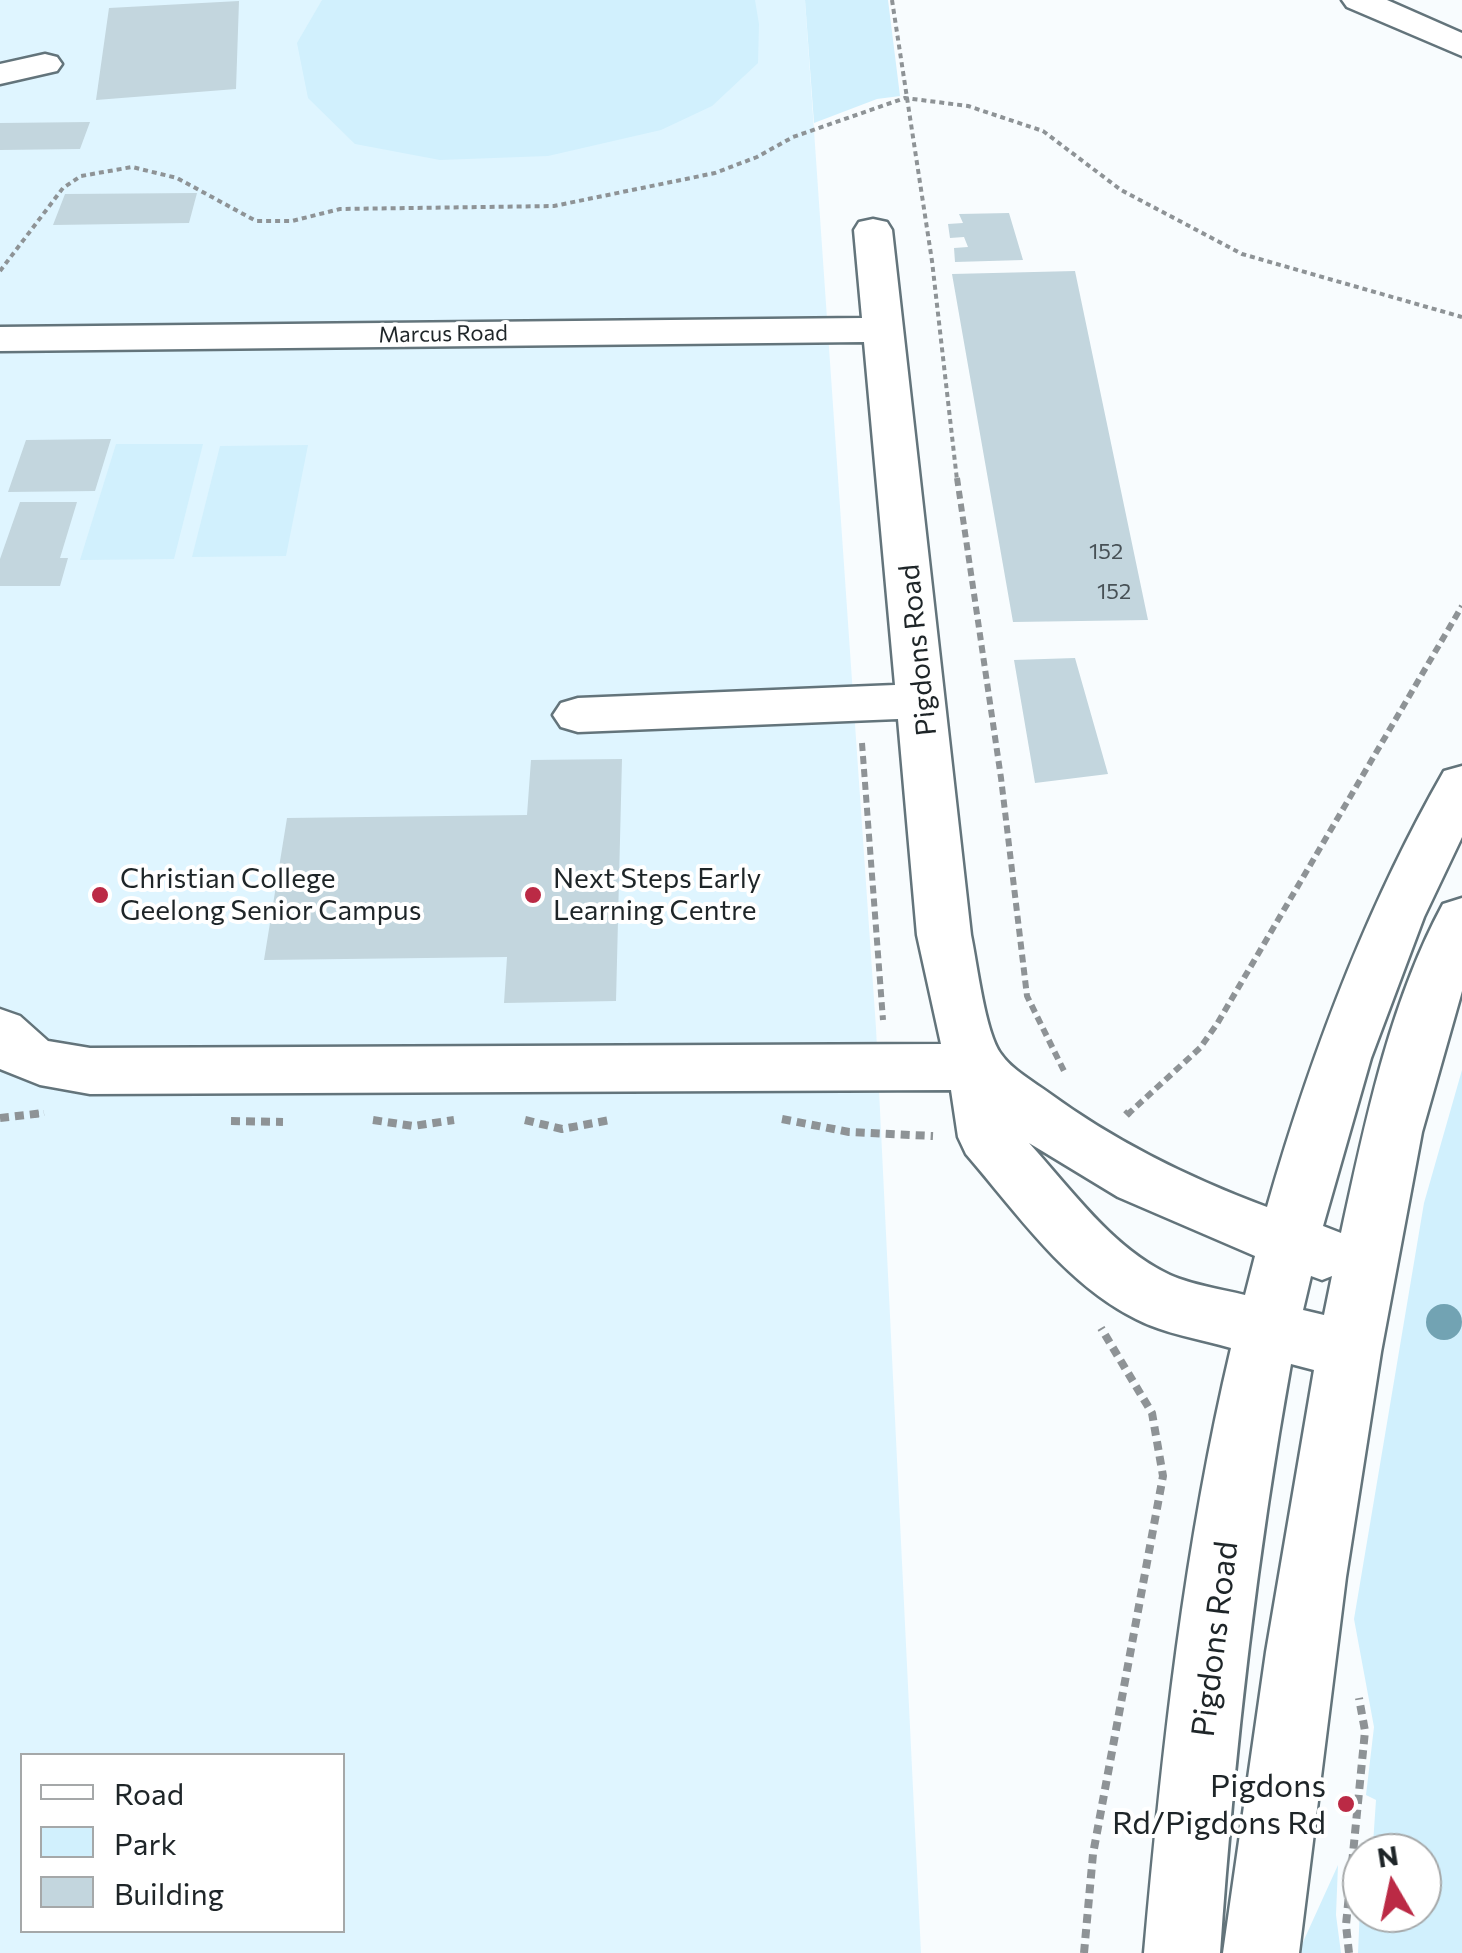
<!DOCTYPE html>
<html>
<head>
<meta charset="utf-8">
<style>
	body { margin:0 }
	#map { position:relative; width:1462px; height:1953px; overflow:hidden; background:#f8fcfe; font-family:Commissioner,sans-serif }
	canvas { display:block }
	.legend { position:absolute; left:20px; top:1753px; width:325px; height:180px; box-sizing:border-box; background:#fff; border:2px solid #a5a8a9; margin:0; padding:12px 18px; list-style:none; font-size:30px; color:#1e2528 }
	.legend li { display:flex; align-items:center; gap:20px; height:50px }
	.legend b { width:50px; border:2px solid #a5a8a9 }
	.north { position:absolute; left:1342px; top:1833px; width:100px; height:100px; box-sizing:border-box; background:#fff; border:2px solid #a5a8a9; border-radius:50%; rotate:351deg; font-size:28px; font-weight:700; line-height:40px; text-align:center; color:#1e2528 }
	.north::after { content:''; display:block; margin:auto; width:35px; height:45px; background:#bb2a45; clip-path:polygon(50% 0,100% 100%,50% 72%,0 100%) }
</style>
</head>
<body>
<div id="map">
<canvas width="1462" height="1953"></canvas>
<ul class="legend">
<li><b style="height:12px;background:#fff"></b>Road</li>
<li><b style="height:28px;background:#d1f0fd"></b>Park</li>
<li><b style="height:28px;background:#c3d6de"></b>Building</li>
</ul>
<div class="north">N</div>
</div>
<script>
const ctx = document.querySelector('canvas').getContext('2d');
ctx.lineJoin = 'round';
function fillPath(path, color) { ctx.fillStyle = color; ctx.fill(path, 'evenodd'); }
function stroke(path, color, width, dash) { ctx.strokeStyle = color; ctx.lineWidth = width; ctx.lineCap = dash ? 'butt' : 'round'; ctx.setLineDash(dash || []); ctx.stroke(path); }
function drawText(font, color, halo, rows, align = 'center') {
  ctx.font = font + ' Commissioner,sans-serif'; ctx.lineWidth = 8; ctx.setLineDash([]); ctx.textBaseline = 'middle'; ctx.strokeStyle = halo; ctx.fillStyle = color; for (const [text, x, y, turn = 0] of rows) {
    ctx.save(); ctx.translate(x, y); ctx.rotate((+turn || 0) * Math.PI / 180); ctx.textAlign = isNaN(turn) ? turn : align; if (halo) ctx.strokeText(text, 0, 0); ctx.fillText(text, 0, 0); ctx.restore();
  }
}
fillPath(new Path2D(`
	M 0,0 L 805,0 L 876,1028 L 921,1953 L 0,1953 ZM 22,1756 L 342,1756 L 342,1930 L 22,1930 Z`), '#dff5ff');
fillPath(new Path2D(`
	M 322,0 L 755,0 L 759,24 L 758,63 L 712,106 L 661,130 L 548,156 L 440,160 L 355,144 L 308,98 L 297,43 Z
	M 805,0 L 888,0 L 900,96 L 877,99 L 814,123 Z
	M 116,444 L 203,444 L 174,559 L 80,560 Z
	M 308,445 L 286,556 L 192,557 L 220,446 Z
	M 1462,1070 L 1462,1953 L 1358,1953 L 1362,1862 L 1362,1913 L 1422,1913 L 1422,1853 L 1363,1853 L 1364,1843 L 1373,1844 L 1376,1800 L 1366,1795 L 1374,1727 L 1354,1619 L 1424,1203 Z
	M 1338,1865 L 1336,1915 L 1341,1953 L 1298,1953 Z`), '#d1f0fd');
fillPath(new Path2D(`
	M 239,1 L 236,89 L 96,100 L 109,8 Z
	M 90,122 L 80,149 L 0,150 L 0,123 Z
	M 197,193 L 189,223 L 53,225 L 65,194 Z
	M 1009,213 L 1023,260 L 955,262 L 954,248 L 968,247 L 964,237 L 950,238 L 948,224 L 963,223 L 959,214 Z
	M 1075,271 L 1148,620 L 1013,622 L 952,274 Z
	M 111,439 L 95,491 L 8,492 L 26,440 Z
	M 20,502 L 77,502 L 60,558 L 68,558 L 60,586 L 0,586 L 0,559 Z
	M 1075,658 L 1108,774 L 1035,783 L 1014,660 Z
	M 622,759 L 616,1001 L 504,1003 L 507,957 L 264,960 L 287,818 L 527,815 L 531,760 Z`), '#c3d6de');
const minor = new Path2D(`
	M 45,54 L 57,57 L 62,64 L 57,71 L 0,84 L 0,64 Z
	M 873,219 L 887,222 L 892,230 L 971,935 C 977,963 985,1033 1001,1054 C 1011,1069 1034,1082 1049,1093 C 1116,1142 1189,1178 1267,1207 C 1310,1057 1366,907 1444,771 L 1462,766 L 1462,837 L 1424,917 L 1371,1058 L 1323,1226 L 1341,1233 C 1365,1123 1389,1004 1443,904 L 1462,898 L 1462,991 L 1422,1132 L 1381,1352 L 1346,1577 L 1299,1953 L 1223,1953 L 1266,1652 L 1314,1370 L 1291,1364 C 1256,1559 1234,1755 1220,1953 L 1144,1953 C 1162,1750 1184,1546 1231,1348 C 1200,1339 1165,1334 1136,1319 C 1065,1284 1017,1213 966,1154 L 958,1137 L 951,1090 L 90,1094 L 40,1085 L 0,1069 L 0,1009 L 20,1016 L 48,1041 L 90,1048 L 941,1044 L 917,935 L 898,719 L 578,732 L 561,727 L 553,715 L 561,703 L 578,698 L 895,685 L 864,342 L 0,351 L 0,327 L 862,318 L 854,230 L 859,222 ZM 1029,1143 L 1118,1197 L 1255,1256 L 1245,1295 C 1221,1289 1192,1285 1170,1275 C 1112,1248 1071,1189 1029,1143 ZM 1311,1276 L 1322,1280 L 1332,1276 L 1324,1315 L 1303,1310 Z`);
const highway = new Path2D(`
	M 1342,0 L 1387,0 L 1462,33 L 1462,56 L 1347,7 Z`);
stroke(minor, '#63747b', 5);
stroke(highway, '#63747b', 5);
stroke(new Path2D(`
	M 892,0 L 932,261 L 957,480
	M 0,271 L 63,188 L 81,176 L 132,167 L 177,178 L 256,221 L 292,221 L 340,209 L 554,206 L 715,173 L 757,157 L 793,137 L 905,98 L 968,106 L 1043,131 L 1121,190 L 1242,254 L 1462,317`), '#8e9396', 4, [5, 4]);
stroke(new Path2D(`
	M 957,478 L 1001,778 L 1027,996 L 1064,1071
	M 862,743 L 883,1020
	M 31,1115 L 44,1113
	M 1127,1115 L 1200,1048 L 1217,1024 L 1462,606`), '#8e9396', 6, [8, 5]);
stroke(new Path2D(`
	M 1126,1115 L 1129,1112
	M 0,1118 L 44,1113
	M 782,1119 L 849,1132 L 933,1136
	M 373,1120 L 413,1126 L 454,1120
	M 525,1120 L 562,1129 L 610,1120
	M 231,1121 L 283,1122
	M 1084,1953 L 1093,1854 L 1163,1476 L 1152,1413 L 1101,1328
	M 1349,1953 L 1346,1925 L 1365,1731 L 1359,1698`), '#8e9396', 8, [9, 6]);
fillPath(minor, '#fff');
fillPath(highway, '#fff');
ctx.fillStyle = '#72a3b3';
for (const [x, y] of [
	[1444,1322]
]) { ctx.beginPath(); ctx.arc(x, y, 18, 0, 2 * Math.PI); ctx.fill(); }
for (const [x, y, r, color] of [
	[100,895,10,"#bb2a45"],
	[533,895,10,"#bb2a45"],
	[1346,1804,10,"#bb2a45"]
]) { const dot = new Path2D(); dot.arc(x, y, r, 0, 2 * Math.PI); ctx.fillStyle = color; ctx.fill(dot); stroke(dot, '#fff', 4); }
drawText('22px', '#1e2528', '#fff', [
	["Marcus Road",443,334,-1]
]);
drawText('22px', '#475156', null, [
	["152",1106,552],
	["152",1114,592]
]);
drawText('28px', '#1e2528', '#fff', [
	["Pigdons Road",918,650,-96]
]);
drawText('28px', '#1e2528', '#fff', [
	["Christian College",120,879],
	["Geelong Senior Campus",120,911],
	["Next Steps Early",553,879],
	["Learning Centre",553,911]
], 'left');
drawText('32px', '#1e2528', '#fff', [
	["Pigdons Road",1215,1639,-83]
]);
drawText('32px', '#1e2528', '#fff', [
	["Pigdons",1326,1786],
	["Rd/Pigdons Rd",1326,1823]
], 'right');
</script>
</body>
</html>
